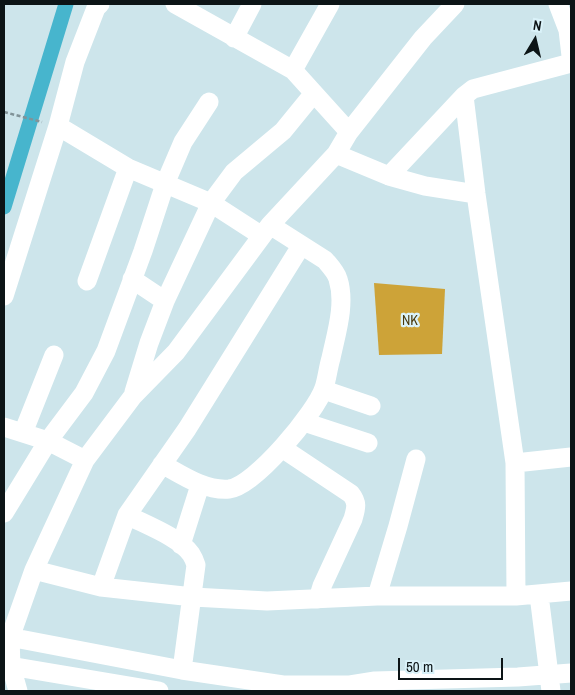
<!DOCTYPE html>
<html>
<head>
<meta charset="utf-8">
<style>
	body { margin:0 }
	#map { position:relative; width:575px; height:695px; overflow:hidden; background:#cde5eb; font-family:"Archivo Narrow",sans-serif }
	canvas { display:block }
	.frame { position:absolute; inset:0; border:5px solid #0c1416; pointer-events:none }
	.north { position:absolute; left:510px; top:15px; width:50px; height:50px; -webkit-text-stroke:4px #daf2f9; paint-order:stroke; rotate:9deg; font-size:14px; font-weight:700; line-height:20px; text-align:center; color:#0c1416 }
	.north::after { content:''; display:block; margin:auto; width:18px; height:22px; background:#0c1416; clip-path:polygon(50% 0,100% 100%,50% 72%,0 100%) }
	.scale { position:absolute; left:398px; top:658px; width:105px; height:22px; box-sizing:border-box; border:2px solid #0c1416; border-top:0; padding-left:6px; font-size:15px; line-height:18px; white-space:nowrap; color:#0c1416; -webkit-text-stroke:4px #daf2f9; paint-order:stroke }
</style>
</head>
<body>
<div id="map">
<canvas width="575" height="695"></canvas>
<div class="frame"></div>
<div class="north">N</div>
<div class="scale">50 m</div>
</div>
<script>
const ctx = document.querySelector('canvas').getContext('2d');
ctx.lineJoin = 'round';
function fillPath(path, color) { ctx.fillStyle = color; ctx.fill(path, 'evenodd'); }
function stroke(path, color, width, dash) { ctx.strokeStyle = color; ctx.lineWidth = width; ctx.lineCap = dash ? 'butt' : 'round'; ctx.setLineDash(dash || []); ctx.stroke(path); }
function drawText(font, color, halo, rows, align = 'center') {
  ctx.font = font + ' "Archivo Narrow",sans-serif'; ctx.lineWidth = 4.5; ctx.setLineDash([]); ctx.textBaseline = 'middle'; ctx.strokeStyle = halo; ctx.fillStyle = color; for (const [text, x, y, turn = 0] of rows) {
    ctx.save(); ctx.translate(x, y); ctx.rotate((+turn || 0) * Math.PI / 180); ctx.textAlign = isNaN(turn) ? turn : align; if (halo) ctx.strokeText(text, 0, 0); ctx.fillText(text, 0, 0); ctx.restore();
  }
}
fillPath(new Path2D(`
	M 374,283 L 445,289 L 442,354 L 379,355 Z`), '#cda338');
stroke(new Path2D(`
	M 4,207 L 66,4`), '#47b5cd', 15);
stroke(new Path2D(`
	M 4,112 L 42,122`), '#819398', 2.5, [4, 2.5]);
stroke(new Path2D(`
	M 175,4 L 293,70 L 349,132
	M 558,4 L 568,30 L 571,56
	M 234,38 L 252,4
	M 293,70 L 330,4
	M 464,96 L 476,194 L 515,463 L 516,596
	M 58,126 L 128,168 L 211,203 L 262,236
	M 336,154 L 389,176 L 425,186 L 476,194
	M 389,176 L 464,96 L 473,89 L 571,63
	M 132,279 L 165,301
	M 87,281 L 128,168
	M 4,296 L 58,126 L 75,62 L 96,8 L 100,4
	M 324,390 L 371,406
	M 134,392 L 149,343 L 165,301 L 211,203 L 234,172 L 283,131 L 314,93
	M 304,422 L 368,443
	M 4,427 L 48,441 L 85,460
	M 23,433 L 54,355
	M 282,448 L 351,494 C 358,503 356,508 353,519 L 322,586 L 318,599
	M 515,463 L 571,457
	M 162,464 C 182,475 205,491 229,489 C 255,486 316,412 324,388 C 327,379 328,368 331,358 C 336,334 346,304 338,279 C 336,272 330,266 325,260 L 270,225
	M 4,513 L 48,441 L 84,393 L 106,351 L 143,251 L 165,184 L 183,142 L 209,102
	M 127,515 C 146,525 179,537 191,554 C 193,557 195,562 196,565 L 182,670
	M 181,545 L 200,485
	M 34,570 L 101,587 L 193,597 L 267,601 L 377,596 L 516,596 L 571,591
	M 101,587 L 127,515 L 187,429 L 301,246
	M 539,595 L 551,691
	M 377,596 L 398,526 L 416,459
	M 4,636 L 182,670 L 283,685 L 350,685 L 375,681 L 518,677 L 571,673
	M 4,665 L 159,691
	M 18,691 L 11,666 L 10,638 L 34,570 L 85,460 L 133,396 L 176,352 L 270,225 L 336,154 L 349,132 L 423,38 L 455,4`), '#fff', 19);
drawText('14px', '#49380b', '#daf2f9', [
	["NK",410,321]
]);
</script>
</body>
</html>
